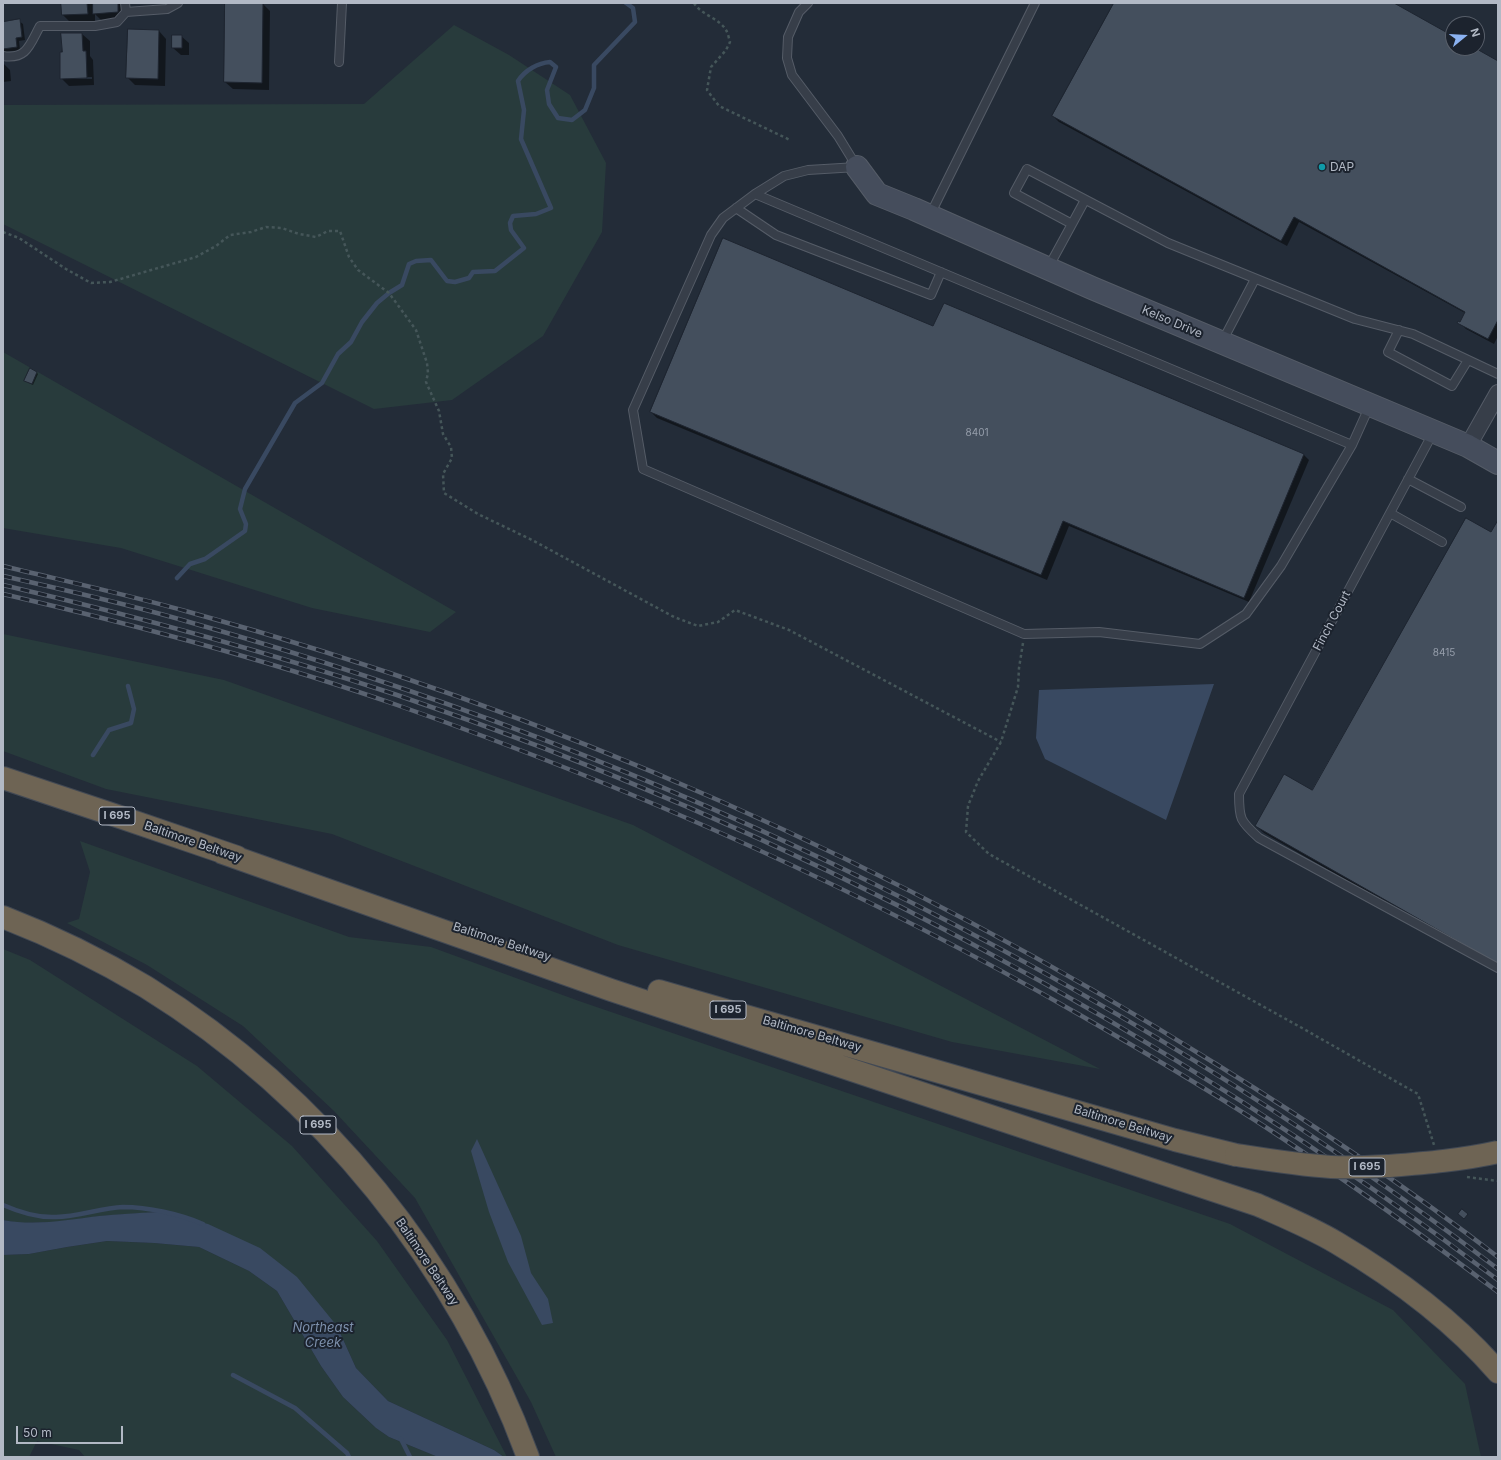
<!DOCTYPE html>
<html>
<head>
<meta charset="utf-8">
<style>
	body { margin:0 }
	#map { position:relative; width:1501px; height:1460px; overflow:hidden; background:#232c38; font-family:Inter,sans-serif }
	canvas { display:block }
	.frame { position:absolute; inset:0; border:4px solid #b2b9c5; pointer-events:none }
	.north { position:absolute; left:1445px; top:16px; width:40px; height:40px; box-sizing:border-box; background:#1c232e; border:1px solid #585f6a; border-radius:50%; rotate:72deg; font-size:11px; font-weight:700; line-height:16px; text-align:center; color:#b2b9c5 }
	.north::after { content:''; display:block; margin:auto; width:14px; height:18px; background:#8bb2f1; clip-path:polygon(50% 0,100% 100%,50% 72%,0 100%) }
	.scale { position:absolute; left:16px; top:1426px; width:107px; height:18px; box-sizing:border-box; border:2px solid #b2b9c5; border-top:0; padding-left:5px; font-size:12px; line-height:14px; white-space:nowrap; color:#b2b9c5; -webkit-text-stroke:3px #1c232e; paint-order:stroke }
</style>
</head>
<body>
<div id="map">
<canvas width="1501" height="1460"></canvas>
<div class="frame"></div>
<div class="north">N</div>
<div class="scale">50 m</div>
</div>
<script>
const ctx = document.querySelector('canvas').getContext('2d');
ctx.lineJoin = 'round';
function fillPath(path, color) { ctx.fillStyle = color; ctx.fill(path, 'evenodd'); }
function stroke(path, color, width, dash) { ctx.strokeStyle = color; ctx.lineWidth = width; ctx.lineCap = dash ? 'butt' : 'round'; ctx.setLineDash(dash || []); ctx.stroke(path); }
function drawText(font, color, halo, rows, align = 'center') {
  ctx.font = font + ' Inter,sans-serif'; ctx.lineWidth = 4; ctx.setLineDash([]); ctx.textBaseline = 'middle'; ctx.strokeStyle = halo; ctx.fillStyle = color; for (const [text, x, y, turn = 0] of rows) {
    ctx.save(); ctx.translate(x, y); ctx.rotate((+turn || 0) * Math.PI / 180); ctx.textAlign = isNaN(turn) ? turn : align; if (halo) ctx.strokeText(text, 0, 0); ctx.fillText(text, 0, 0); ctx.restore();
  }
}
fillPath(new Path2D(`
	M 454,25 L 509,55 L 570,95 L 606,163 L 602,232 L 543,336 L 452,400 L 374,409 L 3,224 L 3,105 L 364,104 Z
	M 3,352 L 456,612 L 430,632 L 312,608 L 121,548 L 3,528 Z
	M 3,634 L 224,680 L 633,825 L 1100,1069 L 952,1042 L 618,945 L 332,834 L 106,789 L 3,751 Z
	M 80,841 L 349,937 L 431,947 L 579,1001 L 1230,1224 L 1393,1310 L 1465,1384 L 1481,1457 L 556,1457 L 531,1402 L 415,1198 L 334,1111 L 243,1026 L 147,965 L 67,923 L 79,919 L 90,872 Z
	M 3,949 L 30,960 L 197,1066 L 292,1146 L 377,1241 L 447,1340 L 507,1457 L 504,1457 L 494,1450 L 388,1401 L 356,1368 L 337,1326 L 158,1212 L 101,1216 L 58,1222 L 19,1223 L 3,1220 Z
	M 107,1241 L 154,1243 L 199,1247 L 249,1271 L 277,1291 L 321,1366 L 343,1397 L 376,1428 L 389,1437 L 438,1457 L 85,1457 L 79,1450 L 37,1441 L 29,1457 L 3,1457 L 3,1255 L 29,1254 L 67,1247 Z`), '#283b3c');
fillPath(new Path2D(`
	M 1214,684 L 1166,820 L 1045,759 L 1036,738 L 1039,690 Z
	M 477,1139 L 521,1236 L 531,1273 L 548,1299 L 553,1323 L 542,1325 L 508,1262 L 489,1212 L 471,1151 Z
	M 158,1212 L 208,1224 L 260,1248 L 297,1277 L 337,1326 L 356,1368 L 388,1401 L 494,1450 L 504,1457 L 438,1457 L 389,1437 L 376,1428 L 343,1397 L 321,1366 L 277,1291 L 249,1271 L 199,1247 L 154,1243 L 107,1241 L 67,1247 L 29,1254 L 3,1255 L 3,1220 C 35,1226 67,1220 99,1216 C 118,1214 138,1213 158,1212 Z`), '#394961');
fillPath(new Path2D(`
	M 62,3 L 125,3 L 125,20 L 102,21 L 95,14 L 95,21 L 70,22 L 63,15 Z
	M 1115,3 L 1392,3 L 1453,37 L 1453,48 L 1473,48 L 1498,62 L 1498,336 L 1494,344 L 1466,329 L 1460,323 L 1465,313 L 1299,222 L 1287,246 L 1059,122 L 1053,116 Z
	M 263,4 L 270,11 L 269,90 L 233,89 L 225,82 Z
	M 19,21 L 23,24 L 25,40 L 19,41 L 20,50 L 5,52 L 3,50 L 3,23 Z
	M 159,31 L 166,39 L 165,86 L 135,85 L 128,78 Z
	M 62,34 L 82,34 L 90,41 L 90,56 L 93,60 L 94,85 L 69,86 L 61,78 ZM 67,77 L 92,77 L 92,79 L 67,79 Z
	M 181,36 L 189,43 L 189,55 L 181,55 L 173,48 Z
	M 3,63 L 10,70 L 11,81 L 3,82 Z
	M 944,304 L 1304,455 L 1309,460 L 1249,602 L 1069,526 L 1047,580 L 657,418 L 651,412 L 934,328 Z
	M 37,373 L 38,374 L 33,385 L 27,382 Z
	M 1498,522 L 1498,967 L 1264,833 L 1256,826 L 1312,792 L 1492,534 Z`), '#0007');
stroke(new Path2D(`
	M 177,578 L 190,564 L 205,559 L 245,531 L 246,524 L 240,509 L 245,489 L 295,403 L 322,383 L 338,354 L 351,342 L 362,322 L 377,303 L 389,293 L 402,285 L 409,264 L 416,261 L 431,260 L 447,281 L 455,282 L 469,278 L 473,272 L 495,271 L 524,248 L 511,230 L 510,223 L 513,216 L 536,214 L 551,208 L 521,139 L 524,110 L 518,81 C 525,70 538,63 550,62 L 556,67 L 547,90 L 549,104 L 558,118 L 572,120 L 585,110 L 594,88 L 594,65 L 635,22 L 633,8 L 626,3
	M 93,755 L 109,730 L 131,723 L 134,709 L 128,686
	M 3,1205 C 19,1212 39,1218 56,1217 C 78,1217 100,1208 123,1207 C 148,1207 180,1214 203,1224
	M 233,1375 L 295,1408 L 347,1453 L 349,1457
	M 401,1439 L 410,1457`), '#394961', 4.5);
const building = new Path2D(`
	M 61,3 L 87,3 L 88,14 L 62,15 Z
	M 93,3 L 118,3 L 118,12 L 93,14 Z
	M 225,3 L 263,3 L 262,83 L 224,82 Z
	M 1114,3 L 1394,3 L 1453,36 L 1453,48 L 1475,48 L 1498,61 L 1498,320 L 1488,339 L 1457,323 L 1458,321 L 1460,322 L 1465,312 L 1294,217 L 1281,241 L 1052,116 Z
	M 20,19 L 22,37 L 16,38 L 17,47 L 3,49 L 3,22 Z
	M 128,29 L 159,30 L 158,79 L 126,78 Z
	M 61,33 L 82,33 L 83,51 L 86,51 L 87,78 L 60,79 L 60,52 L 62,52 Z
	M 172,35 L 182,35 L 182,48 L 172,48 Z
	M 723,238 L 933,326 L 944,303 L 1304,454 L 1244,598 L 1063,521 L 1041,575 L 650,412 Z
	M 30,368 L 37,372 L 32,384 L 24,381 Z
	M 1466,518 L 1491,532 L 1498,520 L 1498,964 L 1255,826 L 1284,774 L 1312,790 Z
	M 1462,1209 L 1468,1214 L 1464,1219 L 1458,1214 Z`);
fillPath(building, '#444f5d');
stroke(building, '#1e2530', 1);
const lane = new Path2D(`
	M 808,3 L 799,12 L 788,37 L 787,58 L 792,75 L 838,136 L 857,167 L 808,170 L 784,176 L 755,194 L 723,218 L 711,235 L 633,410 L 643,469 L 1024,634 L 1099,632 L 1200,644 L 1246,614 L 1281,566 L 1352,445 L 1370,405
	M 126,12 L 167,9 L 178,3
	M 3,56 C 27,60 30,44 40,26 L 95,26 L 117,22 L 126,12 L 125,3
	M 339,62 L 342,3
	M 755,194 L 1352,445
	M 736,208 L 776,235 L 931,295 L 941,272
	M 930,215 L 1035,3
	M 1072,224 L 1085,200
	M 1048,268 L 1072,224 L 1014,193 L 1027,169 L 1168,243 L 1355,319 L 1413,334 L 1498,374
	M 1399,330 L 1388,352 L 1452,386 L 1468,360
	M 1222,342 L 1255,279
	M 1433,433 L 1239,794 C 1239,819 1240,821 1259,838 L 1498,968
	M 1408,479 L 1461,507
	M 1390,513 L 1442,542`);
const street = new Path2D(`
	M 1468,446 L 1498,393`);
const secondary = new Path2D(`
	M 857,167 L 877,194 L 914,209 L 1092,288 L 1468,446 L 1498,463`);
const highway = new Path2D(`
	M 3,778 L 123,818 L 237,857
	M 223,853 L 611,990 L 1258,1205 C 1285,1217 1312,1228 1337,1243 C 1396,1278 1453,1320 1498,1372
	M 3,917 C 52,936 101,960 146,987 C 322,1096 457,1264 528,1457
	M 659,991 L 1175,1140 L 1236,1155`);
stroke(lane, '#555c67', 10);
stroke(street, '#555c67', 18);
stroke(secondary, '#555c67', 24);
stroke(highway, '#424954', 24);
stroke(new Path2D(`
	M 694,3 C 701,15 719,18 726,30 C 728,33 729,39 730,42 L 726,50 L 711,67 L 707,90 L 719,106 L 790,140
	M 3,232 L 19,238 L 66,269 L 91,283 L 110,282 L 196,257 L 216,246 L 230,235 L 251,232 L 266,227 L 282,228 L 299,234 L 316,237 L 328,231 L 340,231 L 349,257 L 358,270 L 389,293 L 416,330 L 427,363 L 428,373 L 426,382 L 439,411 L 443,434 L 451,447 L 452,458 L 443,474 L 444,493 L 478,514 L 532,540 L 674,617 L 698,626 L 718,622 L 735,610 L 789,630 L 1001,742
	M 1023,643 L 1019,668 L 1018,687 L 1001,742 L 978,781 L 968,806 L 966,832 L 989,854 L 1302,1028 L 1418,1094 L 1434,1145
	M 1467,1177 L 1498,1181`), '#455659', 2.5, [3, 3]);
stroke(lane, '#373e49', 8);
stroke(street, '#373e49', 16);
stroke(secondary, '#454d5c', 22);
stroke(highway, '#6e6454', 22);
const rail = new Path2D(`
	M 3,566 C 65,581 128,595 189,612 C 551,711 898,865 1216,1064 C 1313,1124 1408,1188 1498,1257
	M 3,576 C 65,590 128,604 189,622 C 661,755 1108,972 1498,1269
	M 3,585 C 136,616 268,652 397,695 C 792,829 1165,1028 1498,1280
	M 3,594 C 136,625 268,660 397,705 C 634,788 863,890 1080,1015 C 1146,1053 1211,1091 1273,1132 C 1350,1183 1425,1237 1498,1292`);
stroke(rail, '#596270', 4.5);
stroke(rail, '#1c232e', 3, [9]);
const highwayBridge = new Path2D(`
	M 1236,1155 C 1268,1160 1299,1165 1331,1167 C 1350,1168 1369,1167 1389,1166 C 1426,1163 1462,1160 1498,1152`);
stroke(highwayBridge, '#424954', 24, []);
stroke(highwayBridge, '#6e6454', 22);
for (const [x, y, r, color] of [
	[1322,167,4,"#0f9aa8"]
]) { const dot = new Path2D(); dot.arc(x, y, r, 0, 2 * Math.PI); ctx.fillStyle = color; ctx.fill(dot); stroke(dot, '#1c232e', 1.5); }
drawText('10px', '#969eab', null, [
	["8401",977,433],
	["8415",1444,653]
]);
for (const [x, y, w] of [
	[117,816,36],
	[728,1010,36],
	[318,1125,36],
	[1367,1167,36]
]) { const box = new Path2D(); box.roundRect(x - w / 2, y - 9, w, 18, 3); ctx.fillStyle = '#1c232e'; ctx.fill(box); stroke(box, '#b2b9c5', 1); }
drawText('bold 11px', '#b2b9c5', null, [
	["I 695",117,816],
	["I 695",728,1010],
	["I 695",318,1125],
	["I 695",1367,1167]
]);
drawText('12px', '#b2b9c5', '#1c232e', [
	["DAP",1330,167]
], 'left');
drawText('12px', '#b2b9c5', '#1c232e', [
	["Kelso Drive",1172,322,23],
	["Finch Court",1332,621,-62],
	["Baltimore Beltway",193,842,19],
	["Baltimore Beltway",502,942,18],
	["Baltimore Beltway",812,1034,16],
	["Baltimore Beltway",1123,1124,17],
	["Baltimore Beltway",427,1262,56]
]);
drawText('italic 13px', '#7c8fab', '#1c232e', [
	["Northeast",323,1328],
	["Creek",323,1343]
]);
</script>
</body>
</html>
